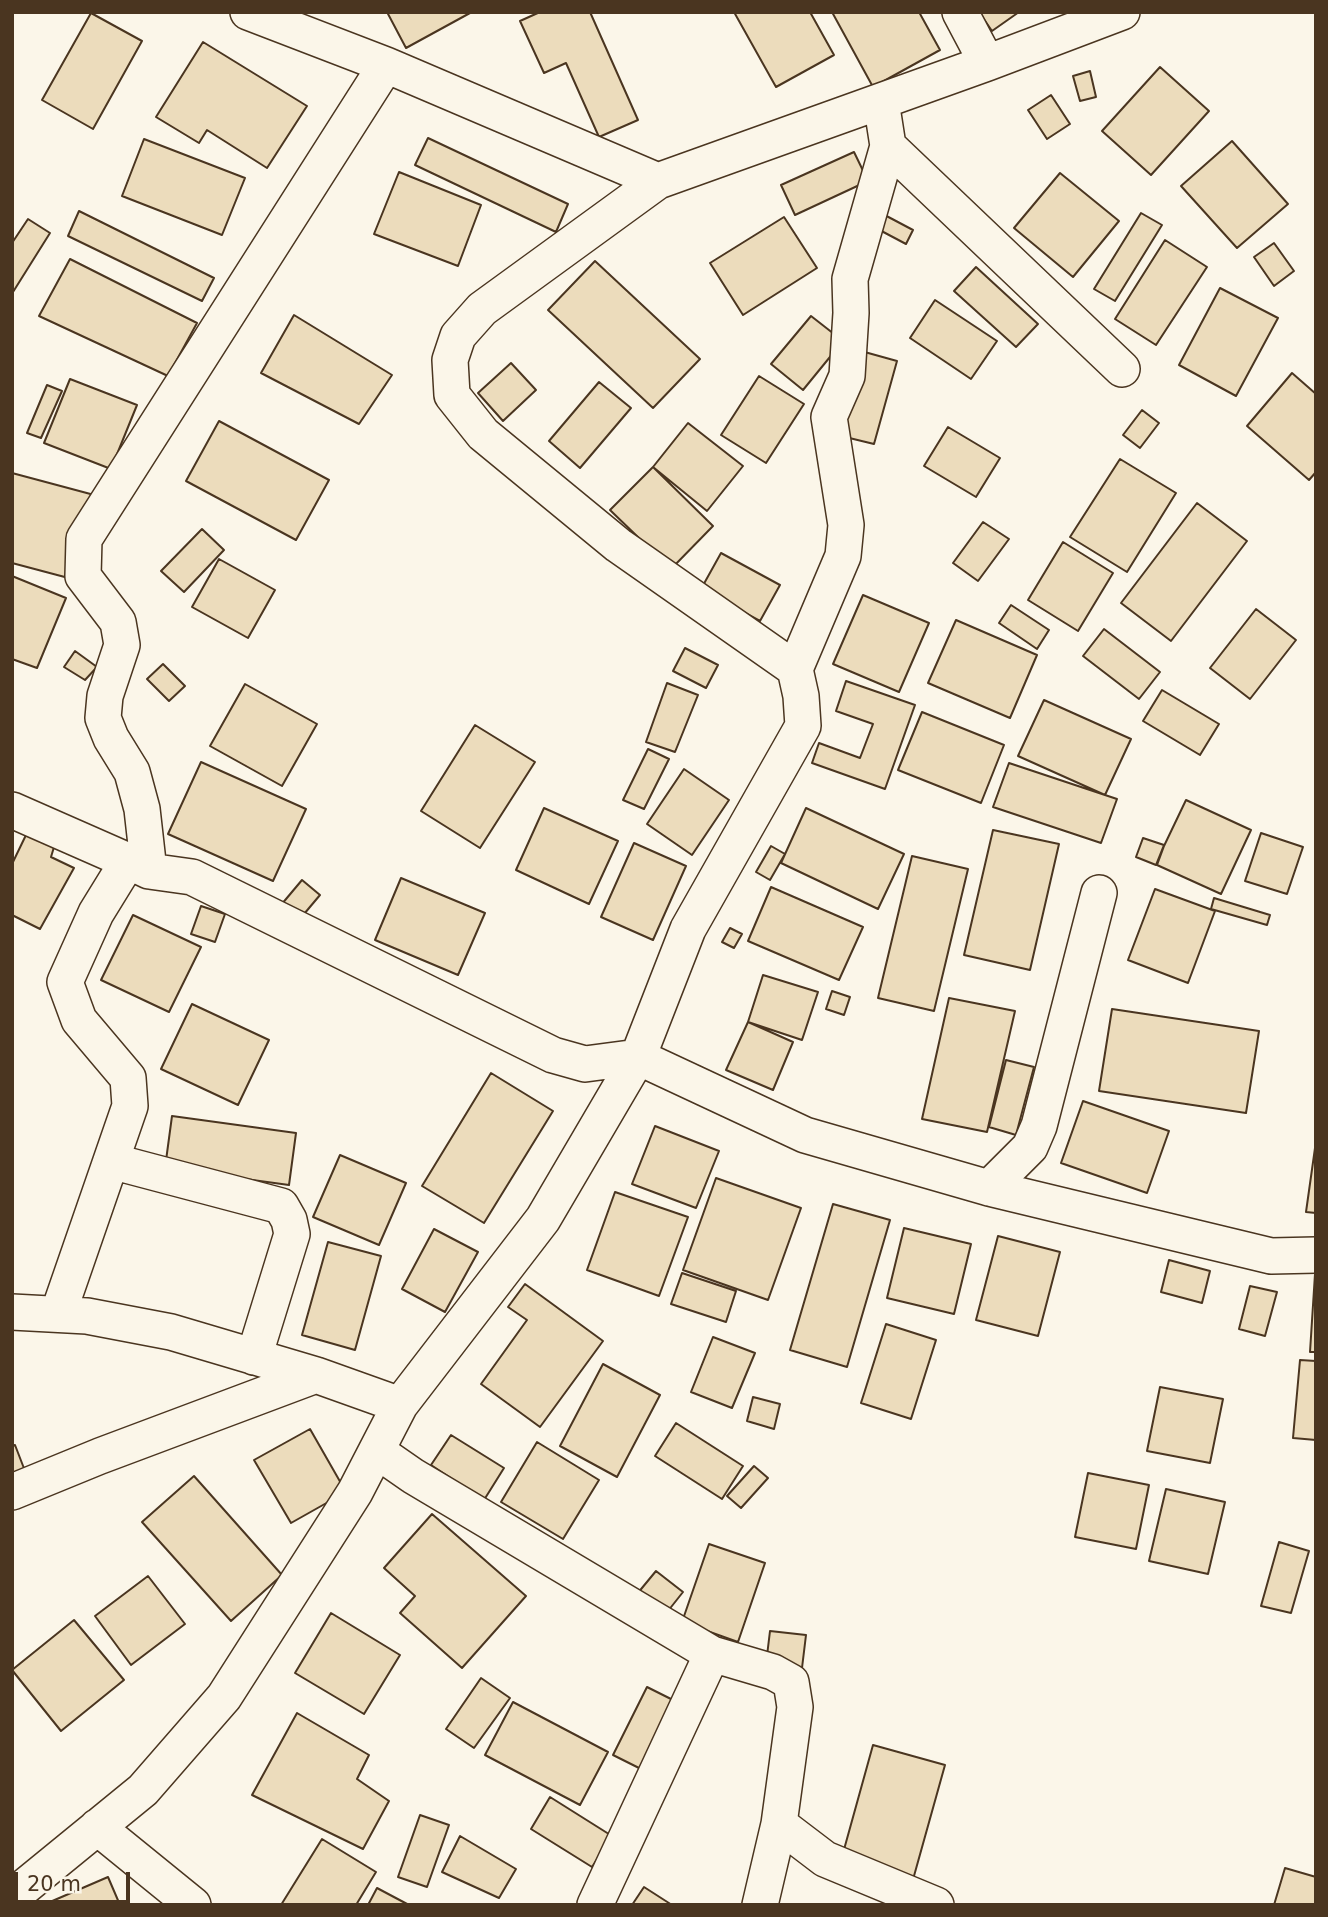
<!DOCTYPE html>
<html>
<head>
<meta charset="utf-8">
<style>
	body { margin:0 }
	#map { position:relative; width:1328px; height:1917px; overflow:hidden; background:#fbf6e9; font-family:"DejaVu Sans",sans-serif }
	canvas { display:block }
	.frame { position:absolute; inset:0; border:14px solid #4a3520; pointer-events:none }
	.scale { position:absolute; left:14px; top:1872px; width:116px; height:32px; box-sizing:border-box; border:4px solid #4a3520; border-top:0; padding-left:9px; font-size:21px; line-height:24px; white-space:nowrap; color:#4a3520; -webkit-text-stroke:5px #fbf6e9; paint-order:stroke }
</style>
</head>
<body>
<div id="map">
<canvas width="1328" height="1917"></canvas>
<div class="frame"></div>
<div class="scale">20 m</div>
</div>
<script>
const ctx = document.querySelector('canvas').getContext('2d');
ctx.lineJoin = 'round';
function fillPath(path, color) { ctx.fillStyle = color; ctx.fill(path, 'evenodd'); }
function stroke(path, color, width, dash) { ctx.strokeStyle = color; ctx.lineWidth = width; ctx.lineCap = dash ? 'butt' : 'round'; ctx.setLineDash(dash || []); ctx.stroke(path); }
const building = new Path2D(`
	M 387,12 L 470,12 L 470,13 L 406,48 Z
	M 540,12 L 590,12 L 638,120 L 599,137 L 566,63 L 544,73 L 520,21 Z
	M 734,12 L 810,12 L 834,55 L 776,87 Z
	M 832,12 L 919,12 L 940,50 L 873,87 Z
	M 979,12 L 1019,12 L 992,31 Z
	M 91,13 L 142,41 L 93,129 L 42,100 Z
	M 203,42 L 307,106 L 267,168 L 207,130 L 199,143 L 156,117 Z
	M 1160,67 L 1209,111 L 1151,175 L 1102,131 Z
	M 1090,71 L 1096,97 L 1080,101 L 1073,76 Z
	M 1051,95 L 1070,124 L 1047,139 L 1028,110 Z
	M 428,138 L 568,204 L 556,232 L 415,165 Z
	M 144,139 L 245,178 L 222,235 L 122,196 Z
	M 1232,141 L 1288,204 L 1237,248 L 1181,186 Z
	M 854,152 L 868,181 L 795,215 L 781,185 Z
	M 399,172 L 481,205 L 458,266 L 374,234 Z
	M 1060,173 L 1119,221 L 1073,277 L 1014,228 Z
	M 79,211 L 214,278 L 202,301 L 68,236 Z
	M 879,212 L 913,230 L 906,244 L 872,226 Z
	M 1141,213 L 1162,225 L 1115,301 L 1094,289 Z
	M 784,217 L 817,268 L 743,315 L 710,263 Z
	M 28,219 L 50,233 L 13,292 L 12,243 Z
	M 1165,240 L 1207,267 L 1156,345 L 1115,319 Z
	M 1274,243 L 1294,271 L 1274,286 L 1254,257 Z
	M 70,259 L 197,323 L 168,376 L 39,316 Z
	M 595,261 L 700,359 L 653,408 L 548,310 Z
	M 976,267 L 1038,324 L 1016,347 L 954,291 Z
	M 1220,288 L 1278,318 L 1236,396 L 1179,365 Z
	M 935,300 L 997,341 L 971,379 L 910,338 Z
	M 294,315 L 392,375 L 359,424 L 261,373 Z
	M 811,316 L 843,341 L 803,390 L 771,364 Z
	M 861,351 L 897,361 L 874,444 L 837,435 Z
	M 511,363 L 536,390 L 503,421 L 478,393 Z
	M 1292,373 L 1316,394 L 1316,472 L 1309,480 L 1247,426 Z
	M 759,376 L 804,404 L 766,463 L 721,435 Z
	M 70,379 L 137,405 L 111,469 L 44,443 Z
	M 599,382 L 631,408 L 580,468 L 549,441 Z
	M 47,385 L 62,391 L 41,438 L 27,433 Z
	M 1142,410 L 1159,423 L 1140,448 L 1123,435 Z
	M 219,421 L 329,480 L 296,540 L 186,481 Z
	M 688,423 L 743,466 L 707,511 L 653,467 Z
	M 948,427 L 1000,458 L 976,497 L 924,466 Z
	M 1120,459 L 1176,493 L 1127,572 L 1070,537 Z
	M 653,467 L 713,526 L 671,569 L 610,510 Z
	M 12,473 L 98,496 L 76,580 L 12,563 Z
	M 1197,503 L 1247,541 L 1171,641 L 1121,603 Z
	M 983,522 L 1009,539 L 978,581 L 953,563 Z
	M 202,529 L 224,550 L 184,592 L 161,571 Z
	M 1063,542 L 1113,573 L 1078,631 L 1028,600 Z
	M 721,553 L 780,585 L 760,621 L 701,589 Z
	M 219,559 L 275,590 L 248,638 L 192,607 Z
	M 12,576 L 66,598 L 37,668 L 12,659 Z
	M 863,595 L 929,623 L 899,692 L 833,664 Z
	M 1011,605 L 1049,630 L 1037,649 L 999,623 Z
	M 1256,609 L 1296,640 L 1250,699 L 1210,668 Z
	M 956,620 L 1037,655 L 1010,718 L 928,683 Z
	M 1104,629 L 1160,672 L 1139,699 L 1083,656 Z
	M 685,648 L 718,665 L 706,688 L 673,671 Z
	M 75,651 L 97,667 L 85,680 L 64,667 Z
	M 163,664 L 185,686 L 169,701 L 147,679 Z
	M 846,681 L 915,705 L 885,789 L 812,763 L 819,743 L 860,758 L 873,724 L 836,711 Z
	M 667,683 L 698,695 L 675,752 L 646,742 Z
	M 245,684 L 317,724 L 282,786 L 210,746 Z
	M 1162,690 L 1219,724 L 1200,755 L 1143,721 Z
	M 1044,700 L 1131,739 L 1105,795 L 1018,756 Z
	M 922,712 L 1004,745 L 981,803 L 898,770 Z
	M 475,725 L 535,762 L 480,848 L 421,811 Z
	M 648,749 L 669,759 L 644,809 L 623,800 Z
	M 201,762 L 306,809 L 273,881 L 168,834 Z
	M 1009,763 L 1117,799 L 1101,843 L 993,807 Z
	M 684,769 L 729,800 L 692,855 L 647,824 Z
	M 1186,800 L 1251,830 L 1221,894 L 1157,865 L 1164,846 Z
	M 544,808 L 618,841 L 589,904 L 516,870 Z
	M 806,808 L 904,854 L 878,909 L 781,863 Z
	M 993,830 L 1059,844 L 1030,970 L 964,955 Z
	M 1261,833 L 1303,847 L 1287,894 L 1245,881 Z
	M 26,835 L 54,847 L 51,857 L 74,868 L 40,929 L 12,915 L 12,864 Z
	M 1143,838 L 1164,845 L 1156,865 L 1136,857 Z
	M 634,843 L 686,866 L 653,940 L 601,917 Z
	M 771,846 L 785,854 L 770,880 L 756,872 Z
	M 912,856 L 968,869 L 934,1011 L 878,998 Z
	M 401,878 L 485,913 L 458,975 L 375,940 Z
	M 302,880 L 320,895 L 299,920 L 281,905 Z
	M 771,887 L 863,927 L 839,980 L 748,941 Z
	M 1155,889 L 1215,911 L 1188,983 L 1128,960 Z
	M 1214,898 L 1270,915 L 1267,925 L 1211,909 Z
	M 201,906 L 225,914 L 215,942 L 191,934 Z
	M 133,915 L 201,947 L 169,1012 L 101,980 Z
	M 730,928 L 742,934 L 734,948 L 722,942 Z
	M 763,975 L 818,992 L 802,1040 L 748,1022 Z
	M 832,991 L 850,997 L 844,1015 L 826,1009 Z
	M 949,998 L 1015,1011 L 987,1132 L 922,1119 Z
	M 192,1004 L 269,1040 L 238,1105 L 161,1069 Z
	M 1112,1009 L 1259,1031 L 1246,1113 L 1099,1091 Z
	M 748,1022 L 793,1042 L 773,1090 L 726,1070 Z
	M 1006,1060 L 1034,1067 L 1016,1135 L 989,1127 Z
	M 491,1073 L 553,1111 L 484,1223 L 422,1186 Z
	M 1083,1101 L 1169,1131 L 1147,1193 L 1061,1163 Z
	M 172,1116 L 296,1133 L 289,1185 L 165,1168 Z
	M 655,1126 L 719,1151 L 696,1208 L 632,1184 Z
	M 1316,1141 L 1316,1213 L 1306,1212 Z
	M 340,1155 L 406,1183 L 379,1245 L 313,1217 Z
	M 716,1178 L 801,1208 L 768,1300 L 683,1270 Z
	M 615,1192 L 688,1217 L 659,1296 L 587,1270 Z
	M 833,1204 L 890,1220 L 847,1367 L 790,1350 Z
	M 904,1228 L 971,1244 L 954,1314 L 887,1298 Z
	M 434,1229 L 478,1252 L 445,1312 L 402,1289 Z
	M 998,1236 L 1060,1252 L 1038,1336 L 976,1320 Z
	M 328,1242 L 381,1256 L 355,1350 L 302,1335 Z
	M 1169,1260 L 1210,1271 L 1202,1303 L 1161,1292 Z
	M 682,1273 L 736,1291 L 726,1322 L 671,1304 Z
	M 1315,1274 L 1316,1274 L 1316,1352 L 1310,1352 Z
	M 525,1284 L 603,1341 L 540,1427 L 481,1384 L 527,1320 L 508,1307 Z
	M 1250,1286 L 1277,1292 L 1265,1336 L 1239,1329 Z
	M 886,1324 L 936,1340 L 911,1419 L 861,1403 Z
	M 713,1337 L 755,1353 L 732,1408 L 691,1392 Z
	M 1300,1360 L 1316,1361 L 1316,1440 L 1293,1438 Z
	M 603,1364 L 660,1395 L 617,1477 L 560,1446 Z
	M 1160,1387 L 1223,1399 L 1210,1463 L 1147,1451 Z
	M 753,1397 L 780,1404 L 774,1429 L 747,1421 Z
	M 676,1423 L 743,1466 L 722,1499 L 655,1456 Z
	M 310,1429 L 346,1492 L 291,1523 L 254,1460 Z
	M 451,1435 L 504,1468 L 484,1500 L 431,1465 Z
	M 537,1442 L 599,1480 L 563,1539 L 501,1502 Z
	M 15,1445 L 25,1471 L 12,1475 L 12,1446 Z
	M 754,1466 L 768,1478 L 741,1508 L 727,1496 Z
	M 1088,1473 L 1149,1485 L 1136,1549 L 1075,1537 Z
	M 194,1476 L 282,1575 L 231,1621 L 142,1522 Z
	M 1166,1489 L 1225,1502 L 1208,1574 L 1149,1561 Z
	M 432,1514 L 526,1596 L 462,1668 L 400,1613 L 415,1596 L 384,1568 Z
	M 1279,1542 L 1309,1551 L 1291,1613 L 1261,1606 Z
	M 709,1544 L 765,1563 L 738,1642 L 682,1622 Z
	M 656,1571 L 683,1592 L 664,1616 L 637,1594 Z
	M 148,1576 L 185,1624 L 131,1665 L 95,1616 Z
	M 331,1613 L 400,1655 L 364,1714 L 295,1673 Z
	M 74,1620 L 124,1680 L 61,1731 L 12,1670 Z
	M 770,1631 L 806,1635 L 802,1668 L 766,1664 Z
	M 481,1678 L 510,1698 L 474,1748 L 446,1729 Z
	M 647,1687 L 679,1703 L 645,1771 L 613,1755 Z
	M 513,1702 L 608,1752 L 580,1805 L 485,1755 Z
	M 297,1713 L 369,1755 L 357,1779 L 389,1801 L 363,1849 L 252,1795 Z
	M 873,1745 L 945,1765 L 907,1901 L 835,1882 Z
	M 550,1797 L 612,1836 L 592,1867 L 531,1829 Z
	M 420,1815 L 449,1825 L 427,1887 L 398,1877 Z
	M 460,1836 L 516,1869 L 499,1898 L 442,1872 Z
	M 322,1839 L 376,1872 L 356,1905 L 281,1905 Z
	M 1285,1868 L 1316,1877 L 1316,1905 L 1274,1905 Z
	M 108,1877 L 120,1905 L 43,1905 Z
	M 644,1887 L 672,1905 L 632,1905 Z
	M 377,1888 L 409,1905 L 368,1905 Z`);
fillPath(building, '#ecdcbc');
stroke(building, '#4a3520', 2);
const minor = new Path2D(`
	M 248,12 L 386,65 L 658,181
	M 960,12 L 987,63
	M 888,146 L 1122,369
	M 795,669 L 618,545 L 483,434 L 452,395 L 450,360 L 458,336 L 482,309 L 658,181 L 987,63 L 1122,12
	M 12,810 L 128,861
	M 149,871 L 142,809 L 132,772 L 111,738 L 103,718 L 105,696 L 122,645 L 118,622 L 83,576 L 84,539 L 386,65
	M 111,1161 L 281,1206 L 289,1220 L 292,1234 L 254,1357
	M 989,1188 L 1030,1147 L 1039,1126 L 1099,893
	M 12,1312 L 87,1316 L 171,1332 L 316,1375 L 400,1405
	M 58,1314 L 130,1106 L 128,1078 L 79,1020 L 65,982 L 96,913 L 128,861 L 149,871 L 192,877 L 553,1055 L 585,1064 L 638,1057 L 805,1135 L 989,1188 L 1271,1256 L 1316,1255
	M 377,1451 L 413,1476 L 712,1654 L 773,1672 L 791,1682 L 795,1707 L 779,1824 L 760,1905
	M 12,1492 L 100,1456 L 316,1375
	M 779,1824 L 825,1859 L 936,1905
	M 97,1827 L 193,1905
	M 12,1897 L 143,1790 L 224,1697 L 355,1492 L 400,1405 L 543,1219 L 638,1057 L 688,929 L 803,726 L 801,696 L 795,669 L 843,556 L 846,525 L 829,417 L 847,376 L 851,313 L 850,279 L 888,146 L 881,101
	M 595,1905 L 712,1654`);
stroke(minor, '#4a3520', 38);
stroke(minor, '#fbf6e9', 35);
</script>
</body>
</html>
